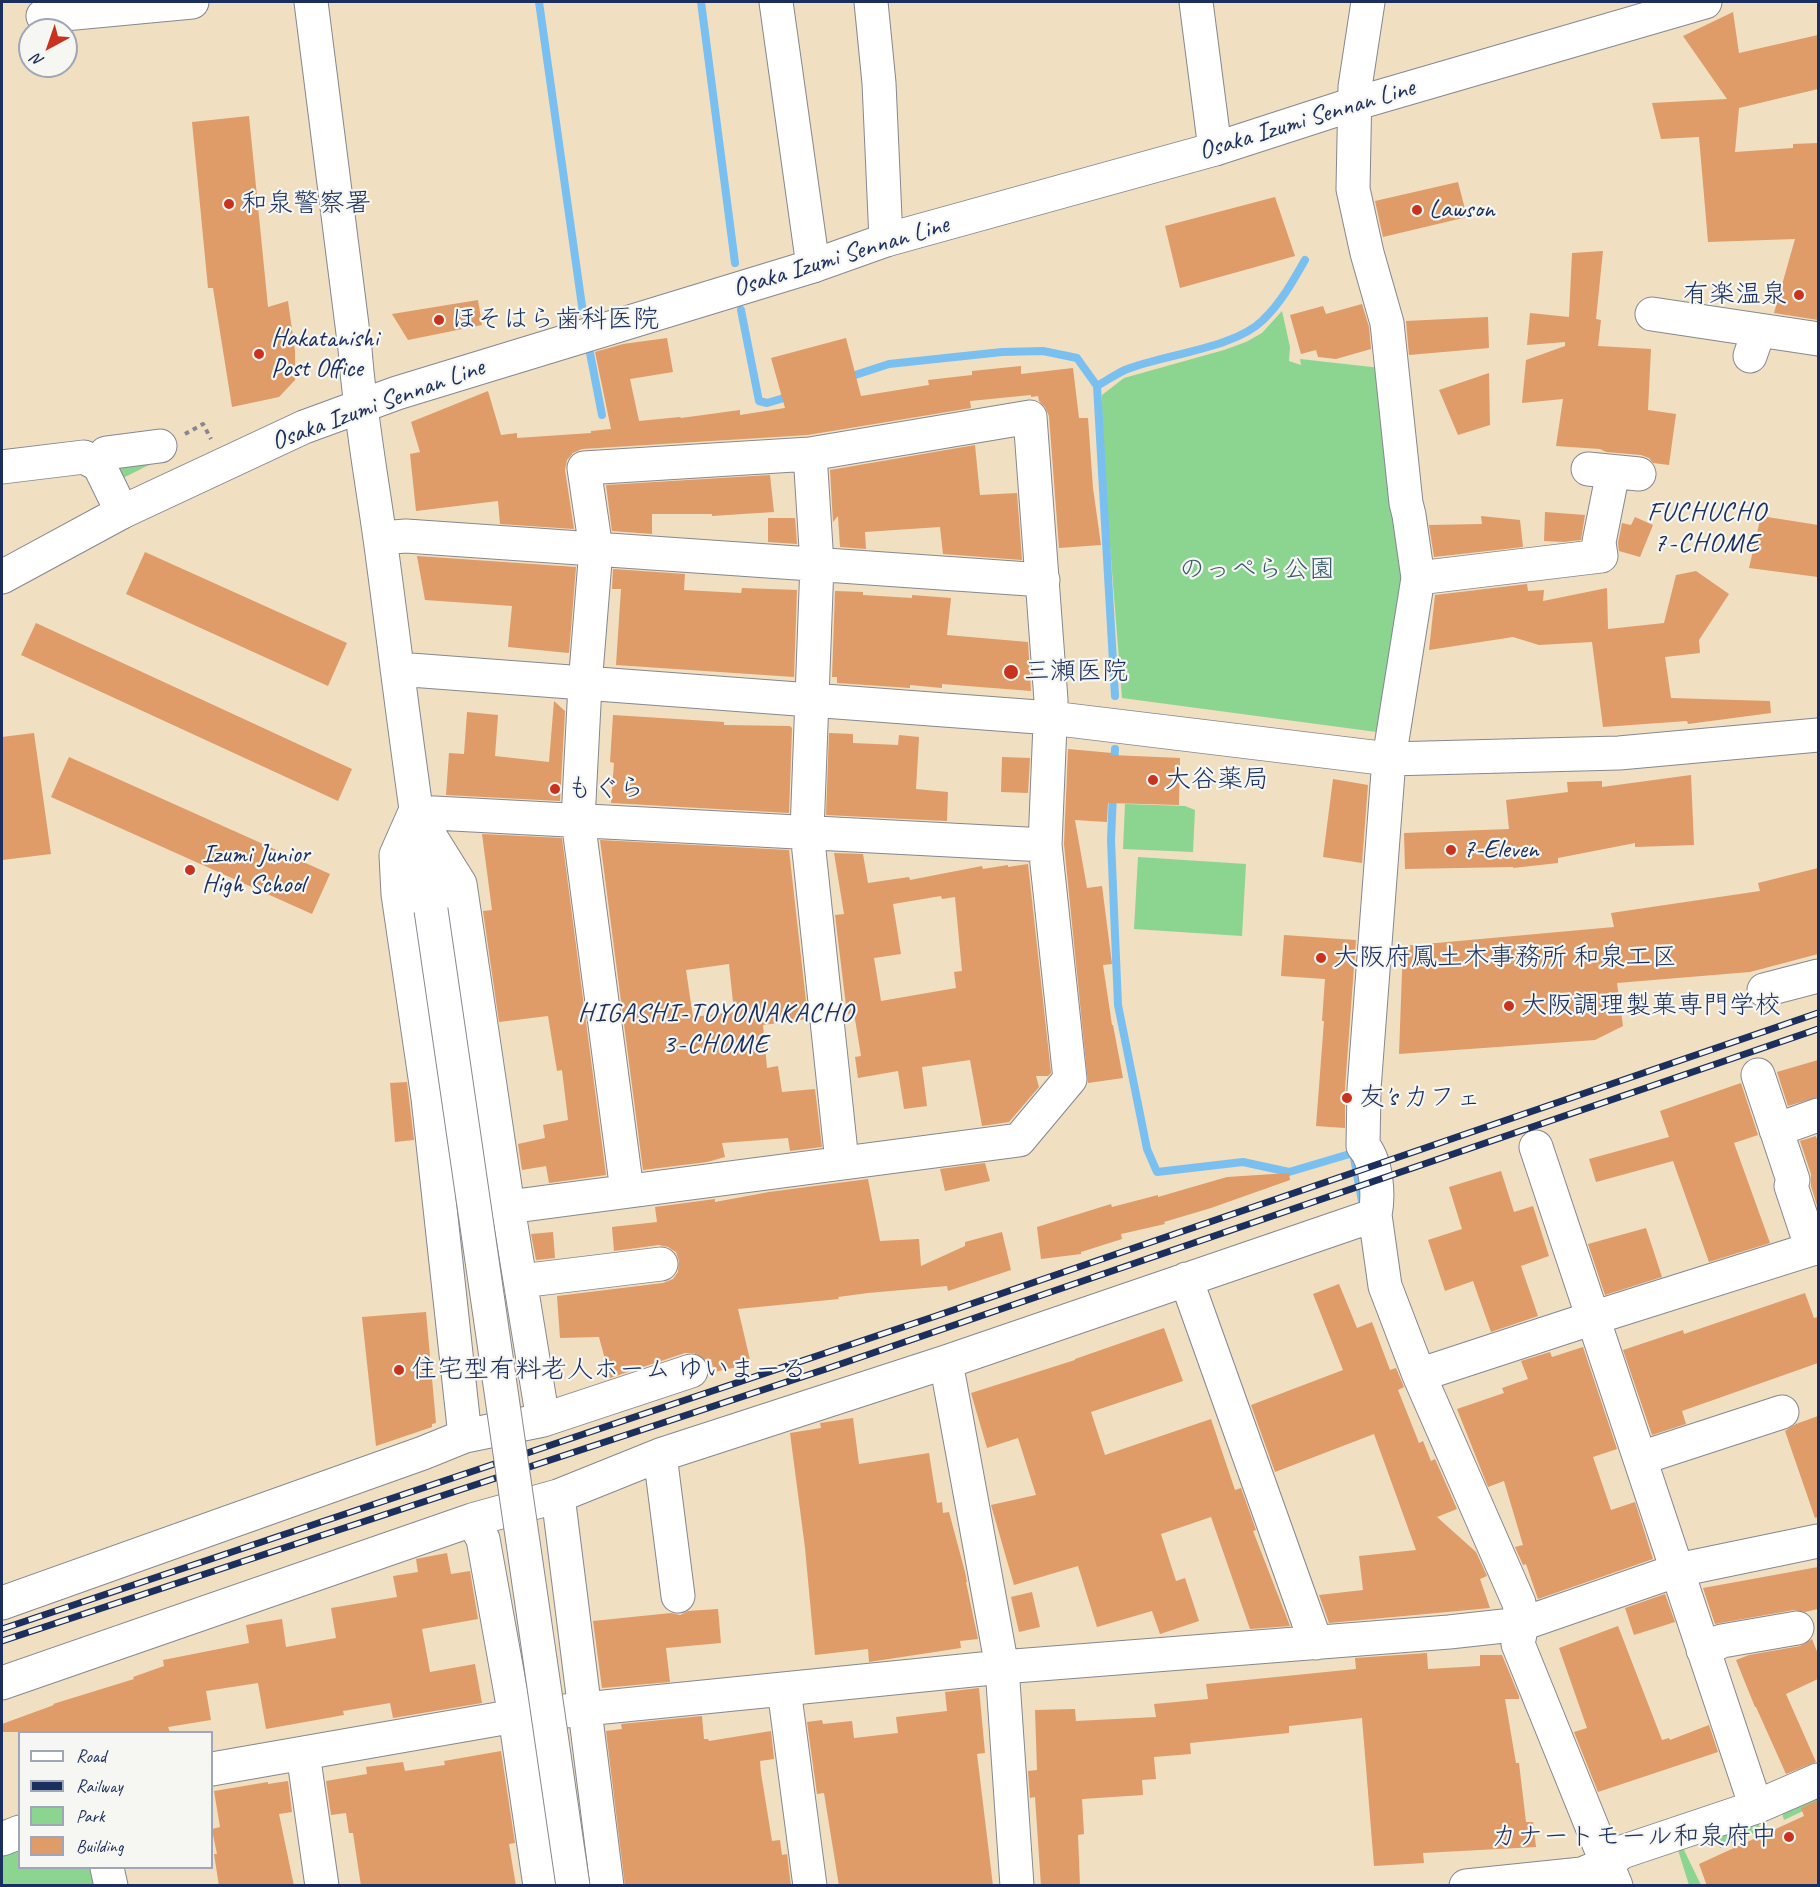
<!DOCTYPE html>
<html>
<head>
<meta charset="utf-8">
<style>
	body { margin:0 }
	#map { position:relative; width:1820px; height:1887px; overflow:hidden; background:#f0dfc1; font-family:Caveat,sans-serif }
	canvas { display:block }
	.frame { position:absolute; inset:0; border:3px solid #1b2f5e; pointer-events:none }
	.legend { position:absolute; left:18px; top:1731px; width:195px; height:138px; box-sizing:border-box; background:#f6f6f2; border:2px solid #9ea6b7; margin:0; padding:8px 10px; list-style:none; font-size:18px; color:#1b2f5e }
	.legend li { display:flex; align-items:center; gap:12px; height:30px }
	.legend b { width:30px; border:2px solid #9ea6b7 }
	.north { position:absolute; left:18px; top:18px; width:60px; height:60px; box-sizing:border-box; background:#f6f6f2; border:2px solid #9ea6b7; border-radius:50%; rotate:220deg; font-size:16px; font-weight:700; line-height:24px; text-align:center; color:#1b2f5e }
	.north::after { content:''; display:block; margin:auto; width:21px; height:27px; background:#c8321e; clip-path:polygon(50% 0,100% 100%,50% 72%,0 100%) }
</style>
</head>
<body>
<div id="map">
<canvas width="1820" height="1887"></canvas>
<div class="frame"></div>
<ul class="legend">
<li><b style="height:8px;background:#fff"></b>Road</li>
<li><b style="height:8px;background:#1b2f5e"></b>Railway</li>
<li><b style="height:16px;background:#8bd591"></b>Park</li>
<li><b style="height:16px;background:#df9b68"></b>Building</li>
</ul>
<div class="north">N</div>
</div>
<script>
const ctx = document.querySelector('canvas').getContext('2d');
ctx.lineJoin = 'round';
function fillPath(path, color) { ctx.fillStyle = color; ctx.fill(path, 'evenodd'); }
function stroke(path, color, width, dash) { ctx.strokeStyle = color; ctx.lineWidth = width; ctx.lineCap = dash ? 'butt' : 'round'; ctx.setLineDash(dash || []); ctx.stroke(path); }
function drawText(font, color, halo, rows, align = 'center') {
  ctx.font = font + ' Caveat,"Klee One",sans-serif'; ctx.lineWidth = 4.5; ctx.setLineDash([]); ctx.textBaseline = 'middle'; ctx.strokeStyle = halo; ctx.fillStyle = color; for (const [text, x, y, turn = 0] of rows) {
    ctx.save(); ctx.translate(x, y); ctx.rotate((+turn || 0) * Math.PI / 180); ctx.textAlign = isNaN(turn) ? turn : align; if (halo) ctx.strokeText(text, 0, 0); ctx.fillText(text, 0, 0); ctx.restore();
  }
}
fillPath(new Path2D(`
	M 1282,311 L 1290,347 L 1289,361 L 1301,365 L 1300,359 L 1381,368 L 1403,574 L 1384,733 L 1122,698 L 1101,431 L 1102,395 L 1124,378 L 1224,350 L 1246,342 L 1262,333 Z
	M 167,456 L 121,479 L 117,471 L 124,458 Z
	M 1125,804 L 1185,806 L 1195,810 L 1193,852 L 1123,849 Z
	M 1138,857 L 1246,864 L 1242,936 L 1134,929 Z
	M 1818,1797 L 1818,1804 L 1784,1820 L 1782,1813 Z
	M 1758,1822 L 1761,1830 L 1720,1848 L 1716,1838 Z
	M 19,1844 L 20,1868 L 94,1868 L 97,1885 L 2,1885 L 2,1851 Z
	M 1683,1848 L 1701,1885 L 1689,1885 L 1678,1850 Z`), '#8bd591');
stroke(new Path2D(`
	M 539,2 L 583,313
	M 701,2 L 735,263
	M 741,310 L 759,401 L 767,403 L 791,396
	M 590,353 L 602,415
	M 846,378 L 889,364 L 1002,352 L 1043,351 L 1077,358 L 1097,386 L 1115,696
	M 1097,386 C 1106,381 1116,374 1125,370 C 1164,354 1234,349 1263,320 C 1281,303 1293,281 1305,260
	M 1114,766 L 1115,749
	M 1113,794 L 1111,840 L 1118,1005 L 1147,1149 L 1157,1172 L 1243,1162 L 1289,1172 L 1353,1153 L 1362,1201`), '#79c0f1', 8);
fillPath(new Path2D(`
	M 1733,12 L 1739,53 L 1818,35 L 1818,89 L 1739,108 L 1735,152 L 1793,148 L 1793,144 L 1818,143 L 1818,320 L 1774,313 L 1795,239 L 1708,242 L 1699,137 L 1661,139 L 1652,103 L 1727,99 L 1683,36 Z
	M 249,116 L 268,307 L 288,301 L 295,351 L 295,380 L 279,397 L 232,407 L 213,288 L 208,288 L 192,122 Z
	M 1458,182 L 1467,217 L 1383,237 L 1375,201 Z
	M 1275,197 L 1295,256 L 1180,288 L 1165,226 Z
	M 1603,251 L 1596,319 L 1601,320 L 1598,346 L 1651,349 L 1648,410 L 1676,414 L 1669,465 L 1653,463 L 1649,458 L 1641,455 L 1606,452 L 1600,449 L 1556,446 L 1563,399 L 1522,403 L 1526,360 L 1565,346 L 1565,342 L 1527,345 L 1530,313 L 1569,317 L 1572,253 Z
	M 478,300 L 482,325 L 408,340 L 392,314 Z
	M 1362,304 L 1369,327 L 1371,349 L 1336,359 L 1318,357 L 1316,350 L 1301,354 L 1290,315 L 1323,306 L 1326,314 Z
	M 1488,317 L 1489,348 L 1409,355 L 1406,321 Z
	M 667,338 L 673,372 L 630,379 L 639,421 L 680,417 L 681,418 L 740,410 L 740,415 L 785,408 L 771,358 L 846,338 L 861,396 L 929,385 L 928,380 L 972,375 L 972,371 L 1021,366 L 1021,374 L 1073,368 L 1079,418 L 1088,418 L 1093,488 L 1101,545 L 1059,548 L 1049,416 L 1045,407 L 1039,401 L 1038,396 L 1031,397 L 1031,395 L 970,401 L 971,408 L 808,435 L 582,449 L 573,453 L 567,460 L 565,470 L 574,529 L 500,524 L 498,501 L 416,511 L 410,454 L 420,452 L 411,422 L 488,391 L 501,435 L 517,433 L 517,438 L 591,433 L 591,431 L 611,429 L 595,352 L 623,344 Z
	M 1489,373 L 1490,425 L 1458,435 L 1439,390 Z
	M 975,445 L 980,495 L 1017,493 L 1022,560 L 943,554 L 940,527 L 865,532 L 866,549 L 840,547 L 838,516 L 833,522 L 830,470 Z
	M 770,475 L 774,512 L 712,516 L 712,514 L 652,514 L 652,534 L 612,531 L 606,485 Z
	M 1545,512 L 1585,515 L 1581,540 L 1564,542 L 1544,541 Z
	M 1481,516 L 1520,520 L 1523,547 L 1434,557 L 1429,525 L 1482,524 Z
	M 1761,516 L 1818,525 L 1818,577 L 1749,568 Z
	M 1635,517 L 1653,525 L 1640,557 L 1619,551 L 1618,543 L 1622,523 L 1631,525 Z
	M 768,518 L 795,518 L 797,544 L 768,542 Z
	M 145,552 L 347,643 L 328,686 L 126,594 Z
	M 417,556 L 576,567 L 569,653 L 508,647 L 512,606 L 425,600 Z
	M 613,569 L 685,574 L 684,590 L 741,593 L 742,588 L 797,590 L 794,677 L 616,665 L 621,589 L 612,589 Z
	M 1696,571 L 1729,594 L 1699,640 L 1700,653 L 1665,657 L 1671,698 L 1770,701 L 1771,713 L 1688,724 L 1687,721 L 1603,727 L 1592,642 L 1539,645 L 1513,637 L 1429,650 L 1435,595 L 1527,584 L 1528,591 L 1544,590 L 1543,601 L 1607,588 L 1608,629 L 1664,623 L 1676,575 Z
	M 835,591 L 863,592 L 863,595 L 912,598 L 912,595 L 951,598 L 947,635 L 1028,642 L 1031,691 L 942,684 L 942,688 L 910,685 L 910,688 L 837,683 L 837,677 L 832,677 Z
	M 36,623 L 352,769 L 338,801 L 21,655 Z
	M 554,701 L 565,711 L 560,801 L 446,795 L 449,753 L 464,754 L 467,712 L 498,715 L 495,756 L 549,762 Z
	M 613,715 L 724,722 L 724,725 L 790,726 L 792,728 L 789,813 L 611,803 L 614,763 L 610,762 Z
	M 34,733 L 51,854 L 2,860 L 2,737 Z
	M 829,733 L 853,734 L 853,743 L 898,745 L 899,735 L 919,737 L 916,789 L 948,792 L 947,821 L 826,815 Z
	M 1068,749 L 1112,753 L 1111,755 L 1180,758 L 1179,805 L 1108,803 L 1107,822 L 1075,820 L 1087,888 L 1102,886 L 1112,964 L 1103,965 L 1112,1025 L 1113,1025 L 1123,1078 L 1088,1083 L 1064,844 Z
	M 69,757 L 330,874 L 312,914 L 51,797 Z
	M 1002,757 L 1030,758 L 1028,793 L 1001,792 Z
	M 1691,775 L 1694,845 L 1635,847 L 1635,843 L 1558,858 L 1558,863 L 1513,868 L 1513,867 L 1405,869 L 1404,833 L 1509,829 L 1506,800 L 1568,792 L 1567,782 L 1602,781 L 1602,787 Z
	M 1333,779 L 1368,785 L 1362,863 L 1323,857 Z
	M 482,834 L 562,838 L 606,1175 L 549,1183 L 546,1166 L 522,1170 L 518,1144 L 545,1138 L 543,1125 L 568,1120 L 562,1070 L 557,1071 L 548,1016 L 499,1022 L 483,911 L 492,910 Z
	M 600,840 L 789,850 L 808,1019 L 763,1025 L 767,1068 L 778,1066 L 782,1092 L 815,1089 L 822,1147 L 790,1151 L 788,1138 L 722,1143 L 725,1157 L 707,1162 L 643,1170 ZM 729,964 L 734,1012 L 693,1017 L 686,970 Z
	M 834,853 L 863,854 L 868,883 L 909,877 L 910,880 L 982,866 L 983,869 L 1008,865 L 1008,867 L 1028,864 L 1051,1073 L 1048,1076 L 1036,1076 L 1039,1087 L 1009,1122 L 982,1126 L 970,1060 L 922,1067 L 927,1106 L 904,1109 L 898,1071 L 858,1078 L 855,1057 L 861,1056 L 854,1013 L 847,1014 L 835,915 L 844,914 ZM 941,896 L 942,899 L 955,897 L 962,971 L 954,972 L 956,988 L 881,1001 L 874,958 L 901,954 L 893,904 Z
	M 1818,868 L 1818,954 L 1750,972 L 1617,983 L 1623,1026 L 1595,1040 L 1399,1054 L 1403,946 L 1614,927 L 1611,913 L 1760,891 L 1758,883 Z
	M 1284,935 L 1356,940 L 1345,1088 L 1345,1128 L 1316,1126 L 1324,1021 L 1322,1021 L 1325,979 L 1281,976 Z
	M 1818,1060 L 1818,1097 L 1788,1106 L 1777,1072 Z
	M 407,1082 L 414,1140 L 395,1142 L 390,1083 Z
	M 1741,1083 L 1758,1135 L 1734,1143 L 1770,1243 L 1709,1262 L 1673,1161 L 1596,1182 L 1589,1159 L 1669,1137 L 1660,1111 Z
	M 1816,1136 L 1818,1143 L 1818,1209 L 1811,1186 L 1811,1174 L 1800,1141 Z
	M 985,1163 L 990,1181 L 945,1191 L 940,1169 Z
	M 1501,1171 L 1514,1212 L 1533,1206 L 1549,1256 L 1521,1266 L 1538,1316 L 1491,1332 L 1473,1281 L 1445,1291 L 1428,1240 L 1462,1229 L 1449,1187 Z
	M 1289,1173 L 1290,1180 L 1211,1208 L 1164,1222 L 1165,1224 L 1121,1234 L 1122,1239 L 1081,1252 L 1081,1254 L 1041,1259 L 1037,1227 L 1111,1204 L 1112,1207 L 1158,1195 L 1158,1197 L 1227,1177 Z
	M 868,1179 L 880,1241 L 919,1239 L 921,1266 L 965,1246 L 965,1242 L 1002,1232 L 1011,1270 L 948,1291 L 947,1286 L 868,1293 L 838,1297 L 839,1299 L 738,1309 L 751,1364 L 714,1372 L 711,1359 L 705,1360 L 694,1353 L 685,1353 L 610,1378 L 599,1337 L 560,1338 L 557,1296 L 663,1283 L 673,1279 L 678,1272 L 679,1261 L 676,1252 L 668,1247 L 659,1245 L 614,1251 L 612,1227 L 657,1222 L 655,1207 L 715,1199 L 715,1202 L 769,1192 Z
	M 1646,1228 L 1662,1277 L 1605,1295 L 1588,1244 Z
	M 553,1232 L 555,1258 L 536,1260 L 531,1234 Z
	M 1339,1284 L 1357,1328 L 1372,1322 L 1390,1370 L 1396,1368 L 1404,1387 L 1398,1390 L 1419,1443 L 1423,1441 L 1431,1461 L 1435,1459 L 1457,1509 L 1437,1517 L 1476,1552 L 1487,1576 L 1480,1579 L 1490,1608 L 1329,1623 L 1319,1595 L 1363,1590 L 1359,1556 L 1416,1550 L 1374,1434 L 1275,1472 L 1251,1405 L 1343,1370 L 1313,1294 Z
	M 1805,1293 L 1814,1318 L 1818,1317 L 1818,1363 L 1682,1411 L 1686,1424 L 1652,1435 L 1623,1350 L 1683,1330 L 1684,1334 Z
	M 426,1312 L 436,1423 L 432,1424 L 432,1427 L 376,1446 L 362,1317 Z
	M 1164,1328 L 1183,1381 L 1091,1412 L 1105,1455 L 1211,1419 L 1235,1490 L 1241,1488 L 1256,1530 L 1253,1531 L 1290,1626 L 1250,1629 L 1211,1517 L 1161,1534 L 1176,1581 L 1185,1578 L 1199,1621 L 1160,1634 L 1152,1611 L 1097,1627 L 1078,1566 L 1014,1585 L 991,1505 L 1036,1495 L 1018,1438 L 987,1448 L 971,1393 L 1075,1360 L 1075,1359 Z
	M 1583,1347 L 1617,1449 L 1593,1457 L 1611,1510 L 1635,1502 L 1653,1559 L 1538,1599 L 1526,1564 L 1523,1565 L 1515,1547 L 1523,1545 L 1504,1481 L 1488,1487 L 1457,1409 L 1504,1393 L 1502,1388 L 1528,1379 L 1521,1361 L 1550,1352 L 1552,1357 Z
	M 1818,1416 L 1818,1517 L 1815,1518 L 1785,1431 L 1796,1424 Z
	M 853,1418 L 859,1464 L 929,1453 L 937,1503 L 942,1502 L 943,1513 L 949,1512 L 965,1572 L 967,1582 L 966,1582 L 978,1639 L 960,1641 L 961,1648 L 869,1662 L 868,1649 L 815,1655 L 805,1548 L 790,1433 L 821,1428 L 820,1423 Z
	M 447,1553 L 451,1574 L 470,1571 L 478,1619 L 422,1629 L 430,1672 L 475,1664 L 482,1703 L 393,1718 L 390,1703 L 343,1711 L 344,1715 L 266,1729 L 258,1683 L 206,1691 L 211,1720 L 168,1727 L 170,1732 L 2,1732 L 2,1724 L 54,1705 L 53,1704 L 134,1679 L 133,1677 L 164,1666 L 163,1660 L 249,1643 L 246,1625 L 282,1619 L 286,1647 L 336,1638 L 331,1608 L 397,1597 L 393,1576 L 418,1572 L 416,1559 Z
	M 1818,1567 L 1818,1609 L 1805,1612 L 1794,1610 L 1715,1624 L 1703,1588 Z
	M 1032,1592 L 1040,1627 L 1019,1632 L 1011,1597 Z
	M 1665,1594 L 1675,1622 L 1634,1635 L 1625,1608 Z
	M 718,1609 L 721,1643 L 666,1648 L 670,1682 L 602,1688 L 593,1621 L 671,1613 L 680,1615 L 688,1611 Z
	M 1618,1626 L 1662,1740 L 1669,1738 L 1670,1740 L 1709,1725 L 1718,1752 L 1598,1792 L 1574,1732 L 1587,1728 L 1559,1648 Z
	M 1812,1639 L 1818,1654 L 1818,1679 L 1786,1694 L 1816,1762 L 1786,1774 L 1756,1707 L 1755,1707 L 1736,1660 L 1749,1655 L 1800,1646 Z
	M 1427,1653 L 1428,1669 L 1480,1666 L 1480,1655 L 1502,1655 L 1519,1696 L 1519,1699 L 1505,1699 L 1516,1763 L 1519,1763 L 1526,1822 L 1533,1822 L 1536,1847 L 1423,1853 L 1424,1863 L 1374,1866 L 1362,1718 L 1289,1726 L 1289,1733 L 1190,1743 L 1191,1754 L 1154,1757 L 1156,1779 L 1142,1780 L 1143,1795 L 1082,1799 L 1084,1834 L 1078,1835 L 1080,1886 L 1041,1886 L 1035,1797 L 1030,1798 L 1028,1771 L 1037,1770 L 1035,1710 L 1075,1709 L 1076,1721 L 1156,1717 L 1154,1704 L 1208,1699 L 1206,1684 L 1356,1669 L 1355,1658 Z
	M 979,1688 L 985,1753 L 977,1754 L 993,1886 L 839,1886 L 824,1793 L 817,1794 L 807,1722 L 822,1720 L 823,1724 L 852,1721 L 854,1738 L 898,1733 L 896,1717 L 947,1711 L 945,1692 Z
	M 702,1716 L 704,1739 L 708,1739 L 709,1741 L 771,1731 L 774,1759 L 760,1761 L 761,1773 L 772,1841 L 780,1840 L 782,1855 L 787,1854 L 791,1886 L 625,1886 L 606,1731 L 622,1729 L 621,1724 Z
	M 501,1751 L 515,1843 L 509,1844 L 516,1886 L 361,1886 L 353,1833 L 349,1833 L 346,1813 L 331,1815 L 326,1781 L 367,1774 L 366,1767 L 403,1762 L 405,1771 L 445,1765 L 444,1761 Z
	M 288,1781 L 292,1812 L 279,1814 L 294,1886 L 219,1886 L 214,1854 L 217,1854 L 212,1830 L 212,1829 L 220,1827 L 214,1791 L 268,1782 L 268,1784 Z
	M 1818,1800 L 1818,1886 L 1707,1886 L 1699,1864 L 1804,1816 L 1801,1808 Z`), '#df9b68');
const minor = new Path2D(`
	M 311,2 L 355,349 C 360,418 373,485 382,553 C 398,672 412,792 431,910
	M 776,2 L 813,266
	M 871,2 L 879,83 L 886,240
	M 1196,2 L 1215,149
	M 1368,2 L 1355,87 L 1353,189 L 1367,253 L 1387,323 L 1406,503 L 1409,515 L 1418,578 L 1389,759 L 1364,1089 L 1363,1146 C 1377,1161 1379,1195 1375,1215
	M 43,16 L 192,2
	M 1652,314 L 1818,339
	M 1750,356 L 1759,330
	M 99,465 L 106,453 L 160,446
	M 2,467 L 84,457 L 99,465 L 122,512
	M 1588,469 L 1639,474
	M 380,538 L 406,536 L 1043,580
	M 1418,578 L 1601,556 L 1599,542 L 1613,472
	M 397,669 L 1051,718 L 1389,759 L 1619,753 L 1818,735
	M 415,812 L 460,884 L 508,1207 L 543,1420 L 465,1436 L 428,1098 L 398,894 L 396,855 Z
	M 415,812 L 1045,845
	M 1764,990 L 1818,976
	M 1758,1075 L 1793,1180 L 1791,1186 L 1812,1249
	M 1776,1130 L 1818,1115
	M 1536,1147 L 1756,1807
	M 627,1191 L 578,820 L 585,685 L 596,549 L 584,468 L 810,454
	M 508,1207 L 1019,1140 L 1070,1079 L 1045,845 L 1051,700 L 1030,417 L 810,454 L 817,564 L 807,832 L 842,1162
	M 1186,1279 L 1316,1643
	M 521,1281 L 661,1264
	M 946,1362 L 1002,1667 L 1017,1886
	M 1419,1375 L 1593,1318 L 1818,1247
	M 543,1420 L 691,1371
	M 660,1455 L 678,1596
	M 1641,1458 L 1782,1412
	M 558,1496 L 607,1886
	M 472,1520 L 483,1539 L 515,1716 L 540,1886
	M 2,1603 L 423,1453 L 465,1436
	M 1703,1650 L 1722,1641 L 1797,1628
	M 2,1683 L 472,1520 L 558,1496 L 660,1455 L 946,1362 L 1375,1215 L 1385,1286 L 1419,1375 L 1519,1603 L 1522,1624 L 1518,1644 L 1616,1886
	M 784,1689 L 810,1886
	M 303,1753 L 322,1886
	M 212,1769 L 515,1716 L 1002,1667 L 1449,1632 L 1522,1624 L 1678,1570 L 1818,1541
	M 2,1839 L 20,1832
	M 107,1868 L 111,1886
	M 1466,1886 L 1582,1874 L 1606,1864 L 1622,1852 L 1756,1807 L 1818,1780`);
const major = new Path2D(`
	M 2,577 L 122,512 L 304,427 L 397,393 L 813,266 L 886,240 L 1215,149 L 1354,104 L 1705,2`);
stroke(minor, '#868790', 35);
stroke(major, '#868790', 35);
stroke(new Path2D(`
	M 185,434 L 203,424 L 211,439`), '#868790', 4, [4.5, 4.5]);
stroke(minor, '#fff', 33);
stroke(major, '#fff', 33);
const rail = new Path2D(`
	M 2,1629 L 936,1316 L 1818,1013
	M 2,1641 L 826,1369 L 1818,1029`);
stroke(rail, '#1b2f5e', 7);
stroke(rail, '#f6f6f2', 4.5, [14]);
const minorBridge = new Path2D(`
	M 431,910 L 573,1886`);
stroke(minorBridge, '#868790', 35, []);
stroke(minorBridge, '#fff', 33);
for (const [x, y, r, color] of [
	[229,204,6,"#c8321e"],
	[1417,210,6,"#c8321e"],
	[1799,295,6,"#c8321e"],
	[439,320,6,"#c8321e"],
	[259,354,6,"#c8321e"],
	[1011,672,8,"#c8321e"],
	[1153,780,6,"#c8321e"],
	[555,789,6,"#c8321e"],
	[1451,850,6,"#c8321e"],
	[190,870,6,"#c8321e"],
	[1321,958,6,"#c8321e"],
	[1509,1006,6,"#c8321e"],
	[1347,1098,6,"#c8321e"],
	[399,1370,6,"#c8321e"],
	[1789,1837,6,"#c8321e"]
]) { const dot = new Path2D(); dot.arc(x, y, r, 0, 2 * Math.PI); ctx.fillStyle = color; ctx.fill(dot); stroke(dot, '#f6f6f2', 2); }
drawText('26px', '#1b2f5e', '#f6f6f2', [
	["Osaka Izumi Sennan Line",1307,120,-17],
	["Osaka Izumi Sennan Line",841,257,-17],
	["Osaka Izumi Sennan Line",378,405,-20]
]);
drawText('26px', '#1b2f5e', '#f6f6f2', [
	["和泉警察署",241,204],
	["Lawson",1429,210],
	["有楽温泉",1787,295,"right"],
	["ほそはら歯科医院",451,320],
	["Hakatanishi",271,339],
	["Post Office",271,369],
	["三瀬医院",1024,672],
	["大谷薬局",1165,780],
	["もぐら",567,789],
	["7-Eleven",1463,850],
	["Izumi Junior",202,855],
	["High School",202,885],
	["大阪府鳳土木事務所 和泉工区",1333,958],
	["大阪調理製菓専門学校",1521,1006],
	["友's カフェ",1359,1098],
	["住宅型有料老人ホーム ゆいまーる",411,1370],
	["カナートモール和泉府中",1777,1837,"right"]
], 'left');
drawText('26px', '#37586b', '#f6f6f2', [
	["のっぺら公園",1257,570]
]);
ctx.letterSpacing = '1.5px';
drawText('27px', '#1b2f5e', '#f6f6f2', [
	["FUCHUCHO",1707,513],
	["7-CHOME",1707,544],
	["HIGASHI-TOYONAKACHO",716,1014],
	["3-CHOME",716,1045]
]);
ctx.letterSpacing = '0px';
</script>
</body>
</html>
